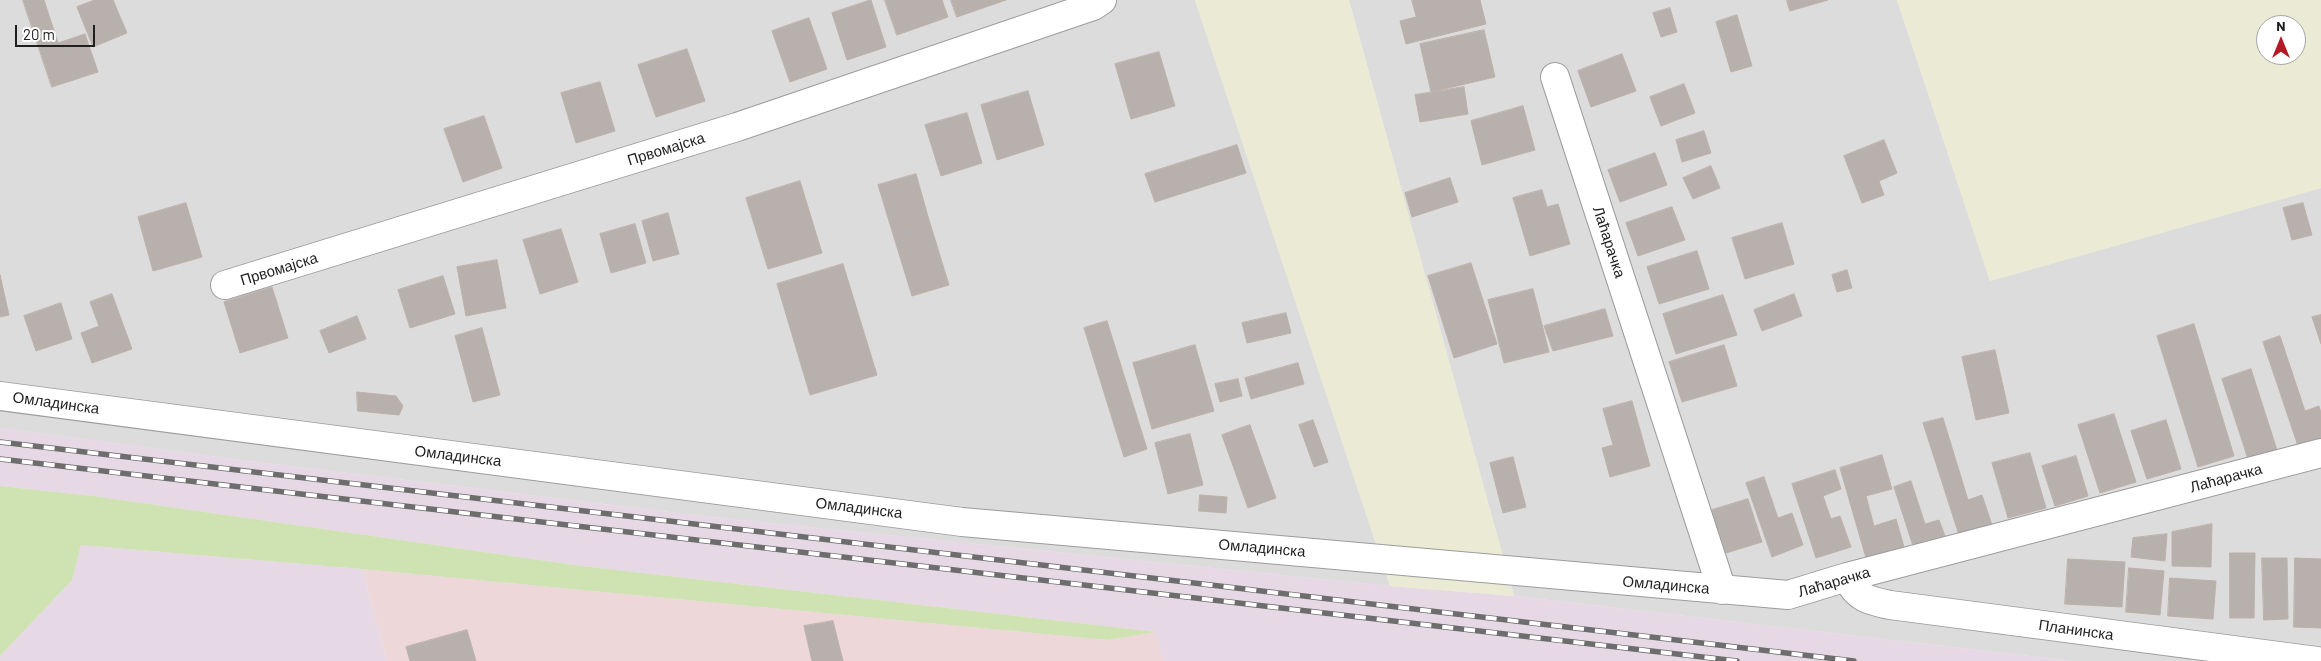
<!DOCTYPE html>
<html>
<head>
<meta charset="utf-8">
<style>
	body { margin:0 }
	#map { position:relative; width:2321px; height:661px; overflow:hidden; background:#eeebe6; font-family:Barlow,sans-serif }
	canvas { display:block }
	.north { position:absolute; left:2256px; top:15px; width:50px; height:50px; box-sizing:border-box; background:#fff; border:1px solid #a5a5a5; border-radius:50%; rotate:0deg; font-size:14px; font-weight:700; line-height:20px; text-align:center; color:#1f1f1f }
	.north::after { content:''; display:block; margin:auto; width:18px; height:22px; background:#b41926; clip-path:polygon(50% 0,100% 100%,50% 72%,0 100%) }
	.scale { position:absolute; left:15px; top:25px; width:80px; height:22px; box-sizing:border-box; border:2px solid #1f1f1f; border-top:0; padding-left:6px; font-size:15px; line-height:18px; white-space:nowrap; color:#1f1f1f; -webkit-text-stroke:4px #fff; paint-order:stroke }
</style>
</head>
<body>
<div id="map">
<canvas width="2321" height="661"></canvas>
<div class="north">N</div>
<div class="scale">20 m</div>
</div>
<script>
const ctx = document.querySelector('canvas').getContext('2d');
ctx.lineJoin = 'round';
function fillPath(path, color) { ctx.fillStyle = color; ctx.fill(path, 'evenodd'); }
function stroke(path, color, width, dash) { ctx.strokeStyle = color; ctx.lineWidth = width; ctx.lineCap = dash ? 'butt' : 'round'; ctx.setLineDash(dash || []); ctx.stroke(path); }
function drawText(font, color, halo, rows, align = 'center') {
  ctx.font = font + ' Barlow,sans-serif'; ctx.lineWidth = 4; ctx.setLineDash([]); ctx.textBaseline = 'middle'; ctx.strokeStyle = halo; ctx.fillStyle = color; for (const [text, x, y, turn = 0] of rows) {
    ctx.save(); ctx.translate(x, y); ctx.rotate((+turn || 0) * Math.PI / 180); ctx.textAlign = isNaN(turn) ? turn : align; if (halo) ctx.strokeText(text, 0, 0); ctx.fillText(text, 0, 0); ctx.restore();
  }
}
fillPath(new Path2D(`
	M 0,0 L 1195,0 L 1390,586 L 720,518 L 240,460 L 0,428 Z
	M 1349,0 L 1897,0 L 1990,281 L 2321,188 L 2321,661 L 2072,661 L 1514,596 Z`), '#dddcdc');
fillPath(new Path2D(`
	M 362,569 L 1108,640 L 1156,632 L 1163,661 L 387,661 Z`), '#edd7d8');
fillPath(new Path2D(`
	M 0,428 L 240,460 L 720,518 L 1390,586 L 1514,596 L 2072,661 L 1163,661 L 1155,632 L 581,566 L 93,496 L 0,486 Z
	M 81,545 L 362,569 L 387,661 L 0,661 L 0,656 L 72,580 Z`), '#e6d9e5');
fillPath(new Path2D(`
	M 1195,0 L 1349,0 L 1514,596 L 1390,586 Z
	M 1897,0 L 2321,0 L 2321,188 L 1990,281 ZM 2266,25 L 2296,25 L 2296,55 L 2266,55 Z`), '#ebead4');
fillPath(new Path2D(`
	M 0,486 L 93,496 L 581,566 L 1156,632 L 1108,640 L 362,569 L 81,545 L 72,580 L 0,656 Z`), '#cee2b2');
const building = new Path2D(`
	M 23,0 L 44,0 L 58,43 L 85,34 L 98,72 L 52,87 Z
	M 95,0 L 113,0 L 127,33 L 93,47 L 77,7 Z
	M 871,0 L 886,47 L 847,60 L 832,13 Z
	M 885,0 L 942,0 L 948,17 L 897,35 Z
	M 951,0 L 1006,0 L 957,17 Z
	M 1412,0 L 1480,0 L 1486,24 L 1406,44 L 1400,21 L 1416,17 Z
	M 1787,0 L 1828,0 L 1790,11 Z
	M 1670,8 L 1677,32 L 1661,37 L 1653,13 Z
	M 1737,15 L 1752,66 L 1731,72 L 1716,22 Z
	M 809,18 L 827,69 L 790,82 L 772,31 Z
	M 1484,30 L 1495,77 L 1431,92 L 1420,44 Z
	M 687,49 L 705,101 L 656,117 L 638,65 Z
	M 1159,52 L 1175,106 L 1131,119 L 1115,64 Z
	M 1622,54 L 1636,91 L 1591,107 L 1578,71 Z
	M 600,82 L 615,131 L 576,143 L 561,93 Z
	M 1684,84 L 1695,113 L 1661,126 L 1650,97 Z
	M 1464,87 L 1468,114 L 1420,122 L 1415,95 Z
	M 1028,91 L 1044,145 L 997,160 L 981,105 Z
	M 1523,106 L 1535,150 L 1482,165 L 1471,121 Z
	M 967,113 L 982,163 L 941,176 L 925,125 Z
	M 484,116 L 502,168 L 463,182 L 444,129 Z
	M 1704,131 L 1711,153 L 1682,162 L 1676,140 Z
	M 1884,140 L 1897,173 L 1879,181 L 1884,195 L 1862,203 L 1844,156 Z
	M 1237,145 L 1246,173 L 1155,202 L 1145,174 Z
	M 1655,153 L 1667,185 L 1620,202 L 1608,170 Z
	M 1711,166 L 1720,188 L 1693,199 L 1683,178 Z
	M 916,174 L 929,220 L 892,231 L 878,185 Z
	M 1450,178 L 1458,202 L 1412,217 L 1405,193 Z
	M 800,181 L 822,253 L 768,269 L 746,198 Z
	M 1542,190 L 1547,207 L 1558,204 L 1570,244 L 1530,256 L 1513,198 Z
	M 186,203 L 202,257 L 153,271 L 138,217 Z
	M 2303,203 L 2312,235 L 2292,240 L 2283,208 Z
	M 1672,207 L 1685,240 L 1638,256 L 1626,223 Z
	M 668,213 L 679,254 L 653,261 L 642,221 Z
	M 929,220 L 949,285 L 912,296 L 892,231 Z
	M 1782,223 L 1794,264 L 1745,279 L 1732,238 Z
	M 635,224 L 646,263 L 611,273 L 600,234 Z
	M 561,229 L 578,282 L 540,294 L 523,240 Z
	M 1697,251 L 1709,289 L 1659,304 L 1647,267 Z
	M 497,260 L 506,308 L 466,316 L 457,267 Z
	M 1471,263 L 1497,344 L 1454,358 L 1428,276 Z
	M 843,264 L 877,375 L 810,395 L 777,284 Z
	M 1847,270 L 1852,288 L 1837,292 L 1832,275 Z
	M 0,275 L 9,315 L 0,317 Z
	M 443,276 L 455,314 L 410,328 L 398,290 Z
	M 272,287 L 288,338 L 240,353 L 224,302 Z
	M 1533,289 L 1549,352 L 1504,363 L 1488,300 Z
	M 112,294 L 132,349 L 92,363 L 81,333 L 99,326 L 90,302 Z
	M 1794,294 L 1802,316 L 1762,331 L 1754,310 Z
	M 1723,295 L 1737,335 L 1676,354 L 1663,314 Z
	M 61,303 L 72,339 L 36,351 L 24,316 Z
	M 1605,309 L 1613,336 L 1553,351 L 1544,326 Z
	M 1286,313 L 1291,333 L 1247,343 L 1242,323 Z
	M 2321,315 L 2321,344 L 2312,317 Z
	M 357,316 L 366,339 L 329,353 L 320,331 Z
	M 1107,321 L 1147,449 L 1124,457 L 1084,328 Z
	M 2194,324 L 2234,456 L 2198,467 L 2157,336 Z
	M 482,328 L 500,395 L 473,402 L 455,336 Z
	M 2280,336 L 2305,411 L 2319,406 L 2321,413 L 2321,442 L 2299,449 L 2263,342 Z
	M 1195,345 L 1214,411 L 1152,429 L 1133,363 Z
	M 1724,345 L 1737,386 L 1682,402 L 1669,362 Z
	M 1995,350 L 2009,413 L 1976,420 L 1962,357 Z
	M 1298,363 L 1304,384 L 1251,399 L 1245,378 Z
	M 2251,369 L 2277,450 L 2248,459 L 2222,379 Z
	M 1238,379 L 1242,396 L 1220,402 L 1215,384 Z
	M 357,392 L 396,396 L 403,406 L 399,415 L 358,411 Z
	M 1632,401 L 1650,466 L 1610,477 L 1602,448 L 1613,445 L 1603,409 Z
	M 2114,414 L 2136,482 L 2100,493 L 2078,425 Z
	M 1943,418 L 1968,500 L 1982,495 L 1992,525 L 1959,535 L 1923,423 Z
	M 1313,420 L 1328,462 L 1314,467 L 1299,425 Z
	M 2166,420 L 2181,469 L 2147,479 L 2131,431 Z
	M 1250,425 L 1276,498 L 1248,508 L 1222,435 Z
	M 1190,434 L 1203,485 L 1168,494 L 1155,443 Z
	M 2030,453 L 2046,508 L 2008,518 L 1992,463 Z
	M 1882,455 L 1892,489 L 1866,496 L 1874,526 L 1896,519 L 1904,547 L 1866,558 L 1840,468 Z
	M 2076,456 L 2088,496 L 2055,506 L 2042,466 Z
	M 1513,457 L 1526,507 L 1503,513 L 1490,463 Z
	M 1835,470 L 1841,489 L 1823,496 L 1831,519 L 1840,516 L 1851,547 L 1816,558 L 1792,484 Z
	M 1764,477 L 1778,518 L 1792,513 L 1803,545 L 1772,557 L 1746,483 Z
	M 1911,481 L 1925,524 L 1939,520 L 1945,536 L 1913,546 L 1894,487 Z
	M 1200,495 L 1227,497 L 1226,513 L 1199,511 Z
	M 1748,499 L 1762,542 L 1726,553 L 1712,510 Z
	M 2212,524 L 2211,567 L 2172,566 L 2172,532 Z
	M 2167,534 L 2165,561 L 2131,557 L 2133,538 Z
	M 2230,553 L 2255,553 L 2254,618 L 2230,618 Z
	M 2262,558 L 2287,558 L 2288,619 L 2264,620 Z
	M 2295,558 L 2321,559 L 2321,628 L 2294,627 Z
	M 2068,559 L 2125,562 L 2122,607 L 2065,604 Z
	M 2129,568 L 2164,571 L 2160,615 L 2126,612 Z
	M 2170,578 L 2216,581 L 2213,619 L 2168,616 Z
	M 833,621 L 843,661 L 812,661 L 804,626 Z
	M 467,630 L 476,661 L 410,661 L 406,647 Z`);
fillPath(building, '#b7b0ac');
stroke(building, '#beb1aa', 1);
const street = new Path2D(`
	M 1555,77 L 1722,590
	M 225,285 L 737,127 L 1093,6 L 1102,0
	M 0,396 L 962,522 L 1788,595 L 1847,577 L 2321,453
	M 1847,577 C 1856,598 1870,601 1890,605 L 2317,661`);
stroke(street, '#9c9c9c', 30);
stroke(street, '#fff', 28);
const rail = new Path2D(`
	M 0,442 L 1854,661
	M 0,459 L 1737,661`);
stroke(rail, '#6d6d6d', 5.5);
stroke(rail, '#fff', 4, [11]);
drawText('15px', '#1f1f1f', '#fff', [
	["Првомајска",666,149,-17],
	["Лаћарачка",1609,242,72],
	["Првомајска",279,269,-17],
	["Омладинска",56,403,8],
	["Омладинска",458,456,7],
	["Лаћарачка",2226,478,-15],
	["Омладинска",859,508,7],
	["Омладинска",1262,548,5],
	["Лаћарачка",1834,582,-16],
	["Омладинска",1666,585,5],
	["Планинска",2076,630,8]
]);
</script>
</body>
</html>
